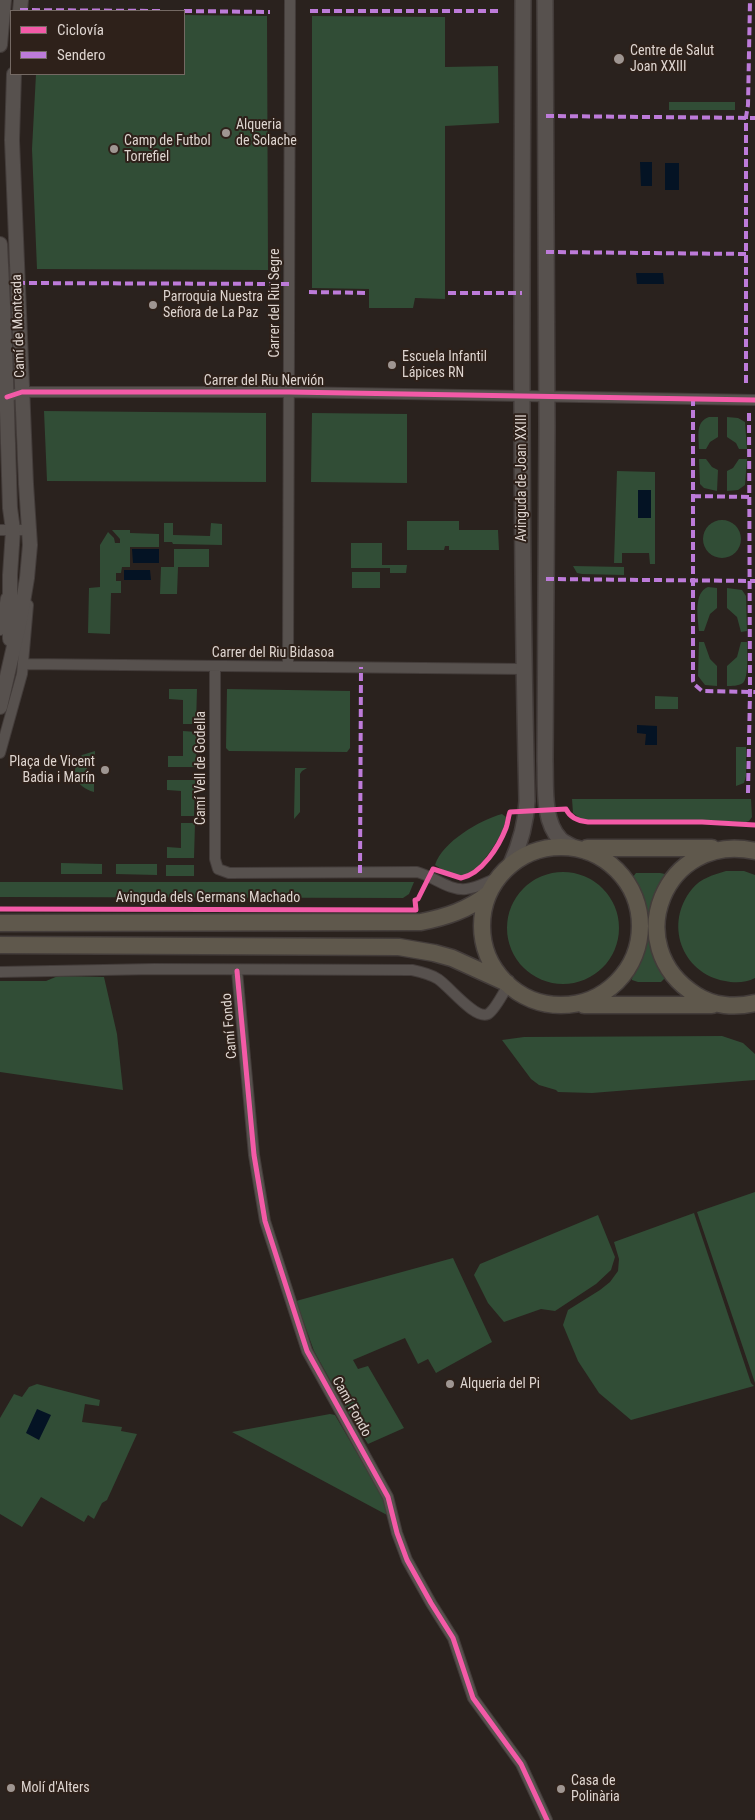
<!DOCTYPE html>
<html>
<head>
<meta charset="utf-8">
<style>
	body { margin:0 }
	#map { position:relative; width:755px; height:1820px; overflow:hidden; background:#2a221e; font-family:"Roboto Condensed",sans-serif }
	canvas { display:block }
	.legend { position:absolute; left:10px; top:10px; width:175px; height:65px; box-sizing:border-box; background:#2e211a; border:1px solid #746963; margin:0; padding:6px 9px; list-style:none; font-size:15px; color:#ded5d0 }
	.legend li { display:flex; align-items:center; gap:10px; height:25px }
	.legend b { width:25px; border:1px solid #746963 }
</style>
</head>
<body>
<div id="map">
<canvas width="755" height="1820"></canvas>
<ul class="legend">
<li><b style="height:6px;background:#f35aa7"></b>Ciclovía</li>
<li><b style="height:6px;background:#bd7bd9"></b>Sendero</li>
</ul>
</div>
<script>
const ctx = document.querySelector('canvas').getContext('2d');
ctx.lineJoin = 'round';
function fillPath(path, color) { ctx.fillStyle = color; ctx.fill(path, 'evenodd'); }
function stroke(path, color, width, dash) { ctx.strokeStyle = color; ctx.lineWidth = width; ctx.lineCap = dash ? 'butt' : 'round'; ctx.setLineDash(dash || []); ctx.stroke(path); }
function drawText(font, color, halo, rows, align = 'center') {
  ctx.font = font + ' "Roboto Condensed",sans-serif'; ctx.lineWidth = 4; ctx.setLineDash([]); ctx.textBaseline = 'middle'; ctx.strokeStyle = halo; ctx.fillStyle = color; for (const [text, x, y, turn = 0] of rows) {
    ctx.save(); ctx.translate(x, y); ctx.rotate((+turn || 0) * Math.PI / 180); ctx.textAlign = isNaN(turn) ? turn : align; if (halo) ctx.strokeText(text, 0, 0); ctx.fillText(text, 0, 0); ctx.restore();
  }
}
fillPath(new Path2D(`
	M 184,15 L 267,16 L 268,270 L 37,269 L 32,149 L 36,74 L 184,74 Z
	M 312,16 L 445,17 L 445,67 L 498,66 L 499,123 L 445,126 L 445,299 L 415,298 L 413,308 L 369,308 L 369,289 L 312,288 Z
	M 669,102 L 735,102 L 735,110 L 669,110 Z
	M 44,411 L 266,413 L 266,482 L 47,481 Z
	M 312,413 L 407,414 L 407,483 L 311,482 Z
	M 709,417 L 718,417 L 718,437 L 710,442 L 706,449 L 699,449 C 699,436 695,422 709,417 Z
	M 727,417 L 738,418 L 745,422 L 747,449 L 739,449 L 736,443 L 727,437 Z
	M 699,459 L 706,459 L 712,467 L 718,470 L 717,491 L 704,488 L 700,484 Z
	M 739,459 L 747,459 L 745,485 L 738,490 L 727,491 L 727,471 L 733,468 Z
	M 617,471 L 655,472 L 655,564 L 650,564 L 649,553 L 622,553 L 622,563 L 614,563 Z
	M703 539a19 19 0 1 1 38 0a19 19 0 1 1-38 0Z
	M 407,521 L 459,521 L 459,530 L 498,530 L 499,550 L 449,550 L 449,546 L 445,546 L 444,550 L 407,550 Z
	M 164,523 L 173,523 L 173,535 L 210,536 L 211,523 L 222,524 L 222,545 L 173,544 L 172,542 L 164,542 Z
	M 112,530 L 130,530 L 130,533 L 159,534 L 159,547 L 130,547 L 130,567 L 122,567 L 121,573 L 116,573 L 116,581 L 121,581 L 121,593 L 111,593 L 110,634 L 88,633 L 89,588 L 100,587 L 100,545 L 108,532 L 114,538 L 115,543 L 120,543 L 120,539 Z
	M 351,543 L 382,543 L 382,565 L 407,565 L 406,573 L 390,573 L 390,568 L 351,568 Z
	M 174,549 L 209,549 L 209,567 L 178,567 L 177,594 L 160,594 L 161,567 L 174,567 Z
	M 573,566 L 624,567 L 624,575 L 582,574 L 577,573 Z
	M 352,572 L 380,572 L 380,588 L 352,588 Z
	M 708,587 L 717,588 L 717,608 L 710,614 L 704,631 L 699,631 C 698,618 693,593 708,587 Z
	M 727,588 L 742,590 L 746,596 L 747,631 L 741,632 L 737,617 L 727,608 Z
	M 699,642 L 704,642 L 710,659 L 717,666 L 717,686 L 705,685 L 698,676 Z
	M 741,642 L 747,642 C 747,651 749,677 743,683 C 738,686 732,686 727,686 L 727,666 L 737,657 Z
	M 169,689 L 197,689 L 196,724 L 183,724 L 183,700 L 169,699 Z
	M 227,689 L 350,691 L 350,748 L 347,752 L 229,751 L 226,748 Z
	M 655,696 L 678,697 L 678,709 L 655,709 Z
	M 183,731 L 197,732 L 196,767 L 168,767 L 168,756 L 183,756 Z
	M 736,747 L 746,747 L 746,776 L 744,783 L 736,786 Z
	M 95,751 L 95,763 L 88,766 L 85,774 L 87,779 L 94,781 L 94,792 C 75,787 69,770 82,755 Z
	M 295,768 L 307,768 L 302,771 L 300,774 L 300,812 L 294,819 Z
	M 167,780 L 195,780 L 194,816 L 181,816 L 181,791 L 167,790 Z
	M 572,799 L 751,799 L 752,817 L 749,821 L 746,822 L 701,820 L 587,820 L 581,819 L 573,813 Z
	M 502,814 L 506,817 C 506,832 479,873 464,876 C 454,878 443,870 435,865 C 442,842 480,820 502,814 Z
	M 181,823 L 195,823 L 194,858 L 167,858 L 167,847 L 181,848 Z
	M 61,863 L 102,864 L 102,874 L 61,874 Z
	M 116,864 L 157,864 L 157,875 L 116,874 Z
	M 166,865 L 194,865 L 194,876 L 166,876 Z
	M 726,871 L 744,871 L 755,875 L 755,978 C 746,983 734,983 725,981 C 681,973 664,923 692,889 C 701,878 713,875 726,871 Z
	M507 928a56 56 0 1 1 112 0a56 56 0 1 1-112 0Z
	M 636,873 L 660,873 L 665,874 L 666,877 L 659,890 L 666,977 L 661,982 L 638,982 L 632,980 C 632,971 639,962 642,954 C 649,936 648,913 641,896 C 638,890 634,884 632,878 Z
	M 0,882 L 414,882 L 409,894 L 403,898 L 8,897 L 0,897 Z
	M 58,976 L 104,977 L 117,1034 L 123,1090 L 0,1072 L 0,981 L 46,981 Z
	M 722,1036 L 743,1043 L 755,1054 L 755,1080 L 592,1093 L 558,1092 L 556,1090 L 539,1085 L 531,1079 L 502,1040 L 524,1037 Z
	M 755,1192 L 755,1383 L 697,1212 Z
	M 694,1213 L 751,1383 L 754,1386 L 631,1420 L 599,1393 L 578,1361 L 563,1325 L 568,1310 L 600,1290 L 610,1282 L 618,1271 L 619,1259 L 614,1242 Z
	M 598,1215 L 615,1257 L 611,1270 L 596,1284 L 555,1311 L 541,1309 L 504,1322 L 488,1303 L 474,1275 L 480,1264 Z
	M 453,1258 L 492,1342 L 436,1373 L 428,1359 L 418,1364 L 405,1338 L 353,1360 L 358,1369 L 368,1366 L 404,1428 L 368,1444 L 346,1409 L 314,1351 L 296,1301 Z
	M 37,1384 L 100,1400 L 99,1406 L 85,1404 L 82,1422 L 122,1427 L 121,1431 L 137,1434 L 107,1500 L 102,1503 L 94,1519 L 88,1515 L 84,1522 L 41,1497 L 22,1527 L 0,1514 L 0,1418 L 14,1394 L 22,1397 L 29,1387 Z
	M 330,1414 L 335,1415 L 384,1499 L 387,1515 L 232,1432 Z`), '#314d36');
fillPath(new Path2D(`
	M 640,162 L 652,162 L 652,186 L 641,186 Z
	M 665,163 L 679,163 L 679,190 L 665,190 Z
	M 636,273 L 663,273 L 664,284 L 637,284 Z
	M 638,490 L 651,490 L 651,518 L 638,518 Z
	M 132,549 L 159,549 L 159,563 L 133,563 Z
	M 124,570 L 150,570 L 151,580 L 124,580 Z
	M 637,725 L 657,726 L 657,745 L 645,745 L 646,734 L 637,733 Z
	M 37,1409 L 51,1415 L 39,1440 L 26,1433 Z`), '#041324');
const minor = new Path2D(`
	M 7,397 L 22,392 L 289,392 L 755,400
	M 0,530 L 30,530
	M 0,630 L 6,598
	M 23,664 L 523,669
	M 288,666 L 290,0
	M 215,667 L 215,859 L 218,869 L 229,873 L 417,872 C 433,876 449,891 466,889 C 477,888 487,882 497,878
	M 0,753 L 22,674 L 28,605
	M 237,971 L 254,1155 L 265,1221 L 307,1351 L 388,1497 L 397,1533 L 407,1560 L 431,1603 L 453,1638 L 473,1698 L 521,1764 L 547,1820
	M 0,972 L 154,969 L 412,970 C 422,972 430,974 438,979 C 450,987 475,1020 488,1014 C 495,1010 504,992 508,985`);
const tertiary = new Path2D(`
	M 20,11 L 21,0
	M 0,45 L 4,0
	M 0,244 L 5,346 L 10,508 L 13,530 L 10,575 L 10,639
	M 0,707 L 20,620 L 27,578 L 30,545 L 26,484 L 12,140 L 14,74`);
const secondary = new Path2D(`
	M 545,0 L 547,425 L 545,761 C 546,785 542,820 560,839 C 563,842 569,845 573,847
	M 511,864 C 520,844 526,823 527,801 C 520,534 522,267 523,0`);
const primary = new Path2D(`
	M482 926a79 79 0 1 1 158 0a79 79 0 1 1-158 0Z
	M 587,848 L 712,848
	M 755,851 C 665,831 618,946 696,995 C 713,1006 735,1008 755,1003
	M 0,923 L 421,922 C 446,917 468,910 488,894
	M 0,945 L 399,947 L 434,953 L 452,958 L 507,983
	M 584,1005 L 712,1005`);
stroke(minor, '#433c3a', 12);
stroke(tertiary, '#433c3a', 16);
stroke(secondary, '#433c3a', 18);
stroke(primary, '#433c3a', 19);
stroke(minor, '#57514e', 10);
stroke(tertiary, '#57514e', 14);
stroke(secondary, '#57514e', 15);
stroke(primary, '#5f584c', 16);
stroke(new Path2D(`
	M 20,10 L 161,11
	M 184,11 L 270,12
	M 310,11 L 502,11
	M 546,116 L 755,118
	M 546,252 L 747,254
	M 17,283 L 290,284
	M 309,292 L 368,293
	M 448,293 L 522,293
	M 746,383 L 746,117 L 748,105 L 750,0
	M 693,398 L 693,681 L 695,685 L 702,691 L 755,692
	M 693,496 L 750,497
	M 546,579 L 755,581
	M 748,793 L 750,692 L 749,413
	M 360,873 L 361,667`), '#bd7bd9', 4, [8, 4]);
stroke(new Path2D(`
	M 7,397 L 22,392 L 289,392 L 755,400
	M 0,909 L 416,910 L 415,900 L 418,899 L 433,869 L 461,878 C 482,874 499,846 506,828 C 508,823 508,817 510,812 L 566,809 C 570,818 578,821 588,822 L 702,822 L 755,825
	M 237,971 L 254,1155 L 265,1221 L 307,1351 L 388,1497 L 397,1533 L 407,1560 L 431,1603 L 453,1638 L 473,1698 L 521,1764 L 547,1820`), '#f35aa7', 5);
for (const [x, y, r, color] of [
	[619,59,6,"#9f9692"],
	[226,133,5,"#9f9692"],
	[114,149,5,"#9f9692"],
	[153,305,5,"#9f9692"],
	[392,365,5,"#9f9692"],
	[105,770,5,"#9f9692"],
	[450,1384,5,"#9f9692"],
	[11,1788,5,"#9f9692"],
	[561,1789,5,"#9f9692"]
]) { const dot = new Path2D(); dot.arc(x, y, r, 0, 2 * Math.PI); ctx.fillStyle = color; ctx.fill(dot); stroke(dot, '#2e211a', 2); }
drawText('14px', '#ded5d0', '#2e211a', [
	["Centre de Salut",630,51],
	["Joan XXIII",630,67],
	["Alqueria",236,125],
	["de Solache",236,141],
	["Camp de Futbol",124,141],
	["Torrefiel",124,157],
	["Parroquia Nuestra",163,297],
	["Señora de La Paz",163,313],
	["Escuela Infantil",402,357],
	["Lápices RN",402,373],
	["Plaça de Vicent",95,762,"right"],
	["Badia i Marín",95,778,"right"],
	["Alqueria del Pi",460,1384],
	["Casa de",571,1781],
	["Polinària",571,1797],
	["Molí d'Alters",21,1788]
], 'left');
drawText('14px', '#ded5d0', '#2e211a', [
	["Carrer del Riu Segre",275,303,-90],
	["Camí de Montcada",19,326,-92],
	["Carrer del Riu Nervión",264,381],
	["Avinguda de Joan XXIII",522,478,-90],
	["Carrer del Riu Bidasoa",273,653],
	["Camí Vell de Godella",201,768,-90],
	["Avinguda dels Germans Machado",208,898],
	["Camí Fondo",230,1026,-95],
	["Camí Fondo",351,1407,61]
]);
</script>
</body>
</html>
